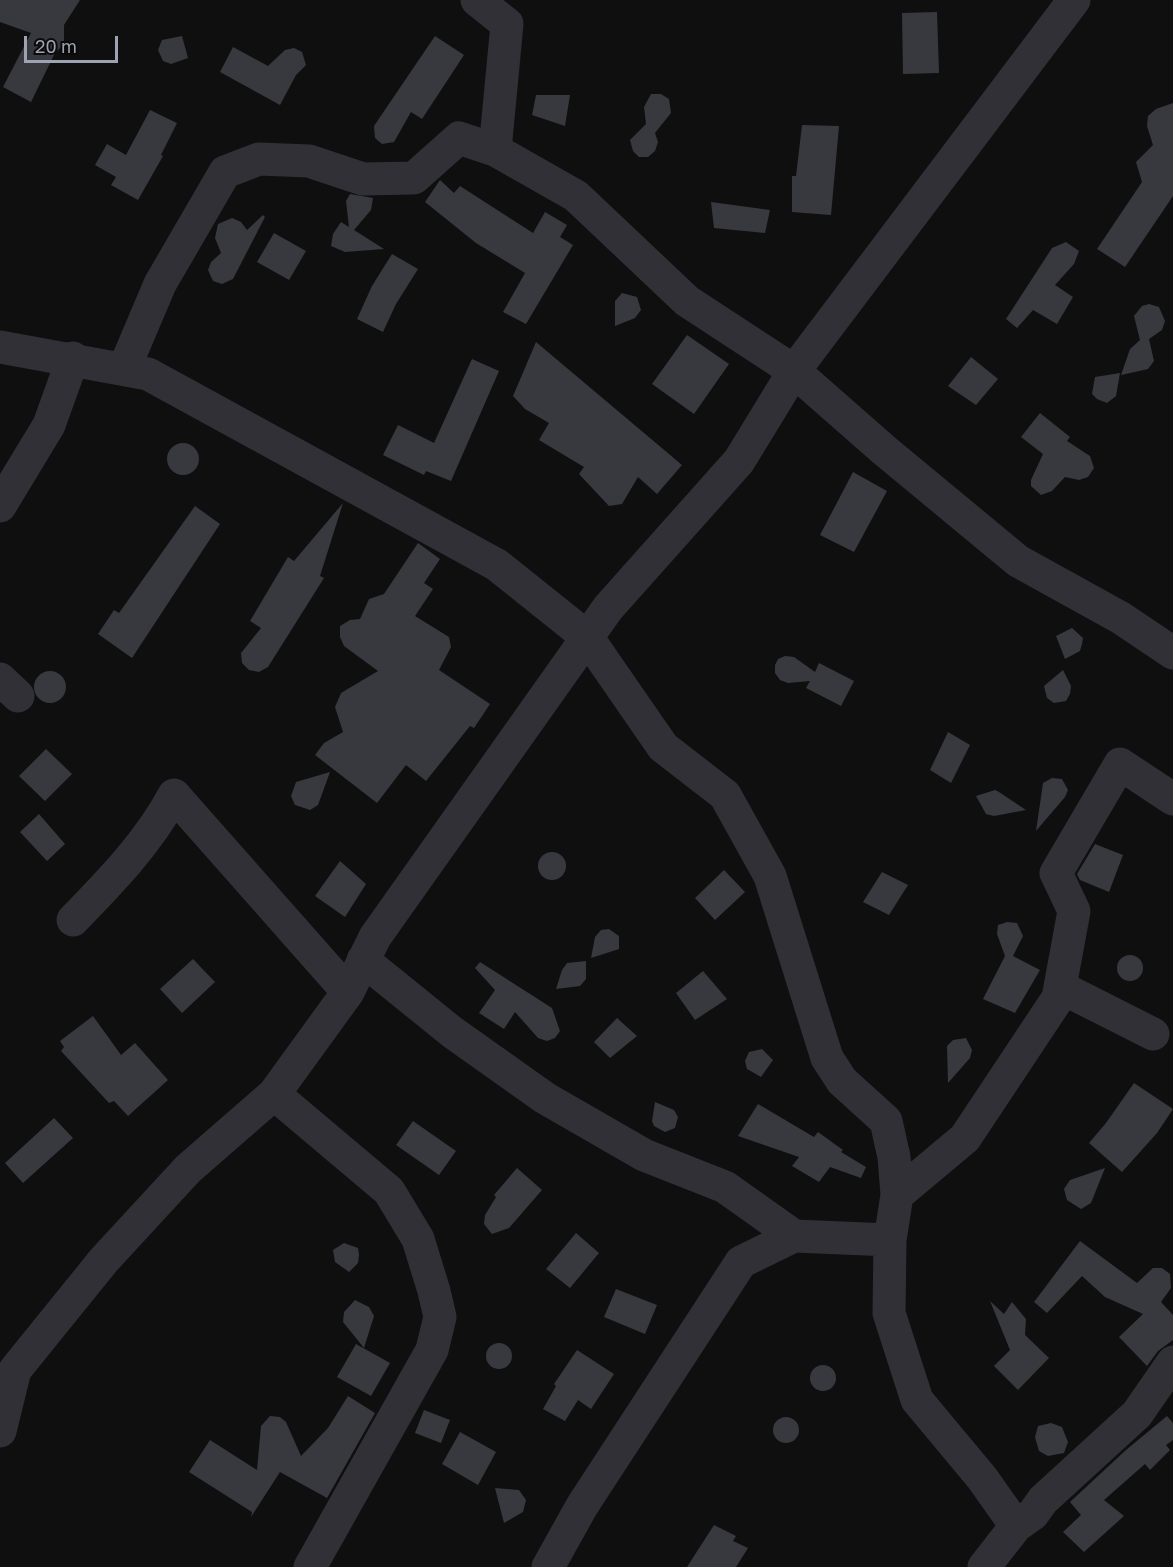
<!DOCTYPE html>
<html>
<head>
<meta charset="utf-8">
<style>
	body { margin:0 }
	#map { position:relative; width:1173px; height:1567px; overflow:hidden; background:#0f0f10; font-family:"Golos Text",sans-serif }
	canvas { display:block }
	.scale { position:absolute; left:24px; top:36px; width:94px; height:27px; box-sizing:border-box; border:3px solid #9ea3b3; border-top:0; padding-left:8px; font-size:18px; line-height:21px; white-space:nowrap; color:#9ea3b3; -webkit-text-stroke:4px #0a0a0b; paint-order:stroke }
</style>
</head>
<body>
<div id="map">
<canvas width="1173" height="1567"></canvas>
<div class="scale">20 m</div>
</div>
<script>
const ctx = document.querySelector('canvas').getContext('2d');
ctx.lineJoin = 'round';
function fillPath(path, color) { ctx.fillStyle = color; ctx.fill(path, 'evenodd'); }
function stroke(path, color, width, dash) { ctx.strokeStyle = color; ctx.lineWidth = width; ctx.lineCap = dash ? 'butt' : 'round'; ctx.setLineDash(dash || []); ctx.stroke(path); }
fillPath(new Path2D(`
	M 0,0 L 80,0 L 64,25 L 64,44 L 55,53 L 31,102 L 3,87 L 31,33 L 0,22 Z
	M 937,12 L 939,73 L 903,74 L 902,13 Z
	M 182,36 L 188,58 L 171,64 L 163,61 L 158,50 L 162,40 Z
	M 435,36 L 464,55 L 422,119 L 411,112 L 394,142 L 382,144 L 375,138 L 374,126 Z
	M 233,47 L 268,66 L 285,50 L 294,48 L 302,52 L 306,65 L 296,75 L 280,105 L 220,72 Z
	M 651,94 L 661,94 L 669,99 L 671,113 L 655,133 L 658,142 L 655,151 L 648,157 L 639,157 L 633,151 L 630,140 L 646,124 L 644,107 Z
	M 536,95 L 570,95 L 565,126 L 532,115 Z
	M 1173,103 L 1173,196 L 1125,267 L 1097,249 L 1142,182 L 1136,162 L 1153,145 L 1147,126 L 1148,116 L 1156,109 Z
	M 150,110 L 177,123 L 161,155 L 163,156 L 138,200 L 111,185 L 116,177 L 95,165 L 107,144 L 126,155 Z
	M 802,125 L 839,126 L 831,215 L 792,212 L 792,176 L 796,176 Z
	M 440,180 L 454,193 L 460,186 L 533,233 L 545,212 L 567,225 L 560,237 L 573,245 L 526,324 L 503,312 L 525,273 L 476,243 L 425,202 Z
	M 350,194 L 373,198 L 371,210 L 354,230 L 384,249 L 345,252 L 331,246 L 333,234 L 341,222 L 349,227 L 346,201 Z
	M 711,202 L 770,210 L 765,233 L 714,228 Z
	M 263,215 L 265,217 L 233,279 L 222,284 L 213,281 L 208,270 L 211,262 L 221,253 L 215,238 L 218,224 L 232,218 L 241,222 L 247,230 Z
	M 274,233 L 306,251 L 289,280 L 257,262 Z
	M 1066,242 L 1079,251 L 1074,264 L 1055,285 L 1073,297 L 1057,324 L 1033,310 L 1017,328 L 1006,319 L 1052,248 Z
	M 392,254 L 418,269 L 396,304 L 383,332 L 357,319 L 372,286 Z
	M 622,293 L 637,297 L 641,310 L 635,318 L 615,326 L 615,301 Z
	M 1149,304 L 1159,307 L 1165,321 L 1162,330 L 1149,339 L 1154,361 L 1148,369 L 1121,375 L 1130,349 L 1140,340 L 1134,316 L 1142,306 Z
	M 687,335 L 729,364 L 694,414 L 652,384 Z
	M 536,342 L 682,465 L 657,494 L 638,477 L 622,504 L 609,506 L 579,474 L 584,467 L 539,440 L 549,423 L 525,409 L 513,396 Z
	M 971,357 L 998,379 L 976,405 L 948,386 Z
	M 472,359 L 499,371 L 451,481 L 426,471 L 424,475 L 383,455 L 398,425 L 434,443 Z
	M 1120,373 L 1116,396 L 1107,403 L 1097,399 L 1092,394 L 1095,377 Z
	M 1040,413 L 1070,437 L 1067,441 L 1090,456 L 1094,468 L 1088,477 L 1079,480 L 1065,477 L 1052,491 L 1041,495 L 1031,486 L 1031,480 L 1043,454 L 1021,437 Z
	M167 459a16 16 0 1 1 32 0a16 16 0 1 1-32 0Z
	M 853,472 L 887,491 L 854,552 L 820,535 Z
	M 343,503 L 320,576 L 324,578 L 268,667 L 259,672 L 249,670 L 242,663 L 241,653 L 261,628 L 250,621 L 288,557 L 294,561 Z
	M 195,506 L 220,524 L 132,658 L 98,634 L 114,610 L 119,613 Z
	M 418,543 L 440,559 L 424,583 L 433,589 L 415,616 L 449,637 L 451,647 L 439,670 L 490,704 L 474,728 L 470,726 L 426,781 L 406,765 L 377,803 L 315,755 L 324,743 L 343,732 L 335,707 L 341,693 L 378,671 L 344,646 L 340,637 L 340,626 L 350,620 L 360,619 L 369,599 L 384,594 Z
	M 1072,628 L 1083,638 L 1082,644 L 1080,651 L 1065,659 L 1056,636 Z
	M 785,656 L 794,657 L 815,672 L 819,663 L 854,681 L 841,706 L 806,688 L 810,681 L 788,683 L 780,680 L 775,673 L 775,665 L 778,659 Z
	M 1063,670 L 1071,686 L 1070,694 L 1066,701 L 1054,703 L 1047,698 L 1044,686 Z
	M34 687a16 16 0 1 1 32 0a16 16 0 1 1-32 0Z
	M 948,732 L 970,745 L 951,783 L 930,770 Z
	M 46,749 L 72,774 L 45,801 L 19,776 Z
	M 330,772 L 318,805 L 310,810 L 295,805 L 291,796 L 296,782 Z
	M 1052,778 L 1062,779 L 1068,790 L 1065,797 L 1036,831 L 1043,783 Z
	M 995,790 L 999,792 L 1026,810 L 994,816 L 986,814 L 976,796 Z
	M 39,814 L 65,844 L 47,861 L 20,832 Z
	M 1095,844 L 1123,855 L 1109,892 L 1080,880 L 1077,874 Z
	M538 866a14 14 0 1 1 28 0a14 14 0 1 1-28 0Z
	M 340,861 L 366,884 L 345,917 L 315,896 Z
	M 724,870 L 745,892 L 715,920 L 695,898 Z
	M 882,872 L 908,885 L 889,915 L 863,902 Z
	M 1007,922 L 1017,923 L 1023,936 L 1013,956 L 1040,970 L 1015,1013 L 983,999 L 1005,956 L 997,934 L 998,925 Z
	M 609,929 L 619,936 L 619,949 L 591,958 L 595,937 L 601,930 Z
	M1117 968a13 13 0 1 1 26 0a13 13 0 1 1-26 0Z
	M 193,959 L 215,982 L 182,1013 L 160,989 Z
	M 586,961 L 586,979 L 580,986 L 556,989 L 562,970 L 567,963 Z
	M 480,962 L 552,1008 L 560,1031 L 555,1038 L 547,1041 L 538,1038 L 515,1012 L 504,1029 L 479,1013 L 495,990 L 475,968 Z
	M 703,971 L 727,999 L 695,1020 L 676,993 Z
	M 93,1016 L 121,1055 L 135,1043 L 168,1080 L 128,1116 L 114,1101 L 109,1103 L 61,1051 L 64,1047 L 60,1041 Z
	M 617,1018 L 637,1036 L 610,1058 L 594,1042 Z
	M 966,1038 L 972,1050 L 970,1058 L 948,1083 L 947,1046 L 953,1040 Z
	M 762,1049 L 773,1060 L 761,1077 L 747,1069 L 745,1061 L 749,1052 Z
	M 1134,1083 L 1173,1109 L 1157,1133 L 1122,1172 L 1089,1143 L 1106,1123 Z
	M 655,1102 L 674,1110 L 678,1117 L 675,1128 L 665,1132 L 654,1126 L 652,1121 Z
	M 758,1104 L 814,1137 L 818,1132 L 843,1150 L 841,1152 L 866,1167 L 861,1178 L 830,1167 L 819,1182 L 792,1166 L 799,1157 L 738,1136 Z
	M 54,1118 L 73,1138 L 23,1183 L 5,1163 Z
	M 413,1121 L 456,1151 L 439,1175 L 396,1145 Z
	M 517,1168 L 542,1190 L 509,1228 L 492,1234 L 484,1224 L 485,1215 L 496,1197 L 494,1195 Z
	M 1105,1168 L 1091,1203 L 1081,1209 L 1067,1200 L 1064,1189 L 1070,1180 Z
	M 576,1233 L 599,1253 L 570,1288 L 546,1269 Z
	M 1080,1241 L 1137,1283 L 1153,1268 L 1162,1268 L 1170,1274 L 1171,1288 L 1161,1302 L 1173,1315 L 1173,1340 L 1158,1351 L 1147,1366 L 1119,1337 L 1143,1314 L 1105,1297 L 1082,1276 L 1047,1313 L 1034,1302 Z
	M 344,1243 L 358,1248 L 359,1255 L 358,1263 L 349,1272 L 335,1262 L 333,1250 Z
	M 616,1289 L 657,1305 L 645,1334 L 604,1317 Z
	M 355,1300 L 369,1307 L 374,1316 L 364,1348 L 343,1322 L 344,1312 Z
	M 990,1301 L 1004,1314 L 1012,1302 L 1026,1319 L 1025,1335 L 1049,1358 L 1018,1390 L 994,1366 L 1010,1350 Z
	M486 1356a13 13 0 1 1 26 0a13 13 0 1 1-26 0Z
	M 356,1344 L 390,1363 L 371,1396 L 337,1377 Z
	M 577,1350 L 614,1374 L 591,1409 L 578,1400 L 565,1421 L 543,1409 L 556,1386 L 554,1384 Z
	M810 1378a13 13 0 1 1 26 0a13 13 0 1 1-26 0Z
	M 348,1396 L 375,1413 L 327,1498 L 280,1472 L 251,1517 L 252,1512 L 189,1472 L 210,1440 L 257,1470 L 261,1426 L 270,1416 L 280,1417 L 286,1422 L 301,1456 L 328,1428 Z
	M 424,1410 L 450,1420 L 441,1443 L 415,1433 Z
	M 1167,1416 L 1173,1423 L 1173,1440 L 1166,1445 L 1170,1450 L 1150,1470 L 1145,1464 L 1104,1500 L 1124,1516 L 1084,1552 L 1063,1532 L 1081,1515 L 1070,1502 L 1126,1450 Z
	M773 1430a13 13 0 1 1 26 0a13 13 0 1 1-26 0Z
	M 1051,1423 L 1062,1427 L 1068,1442 L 1064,1453 L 1048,1456 L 1039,1451 L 1035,1437 L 1038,1426 Z
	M 460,1432 L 496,1452 L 478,1485 L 442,1464 Z
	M 495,1488 L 519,1490 L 526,1500 L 523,1512 L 504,1523 Z
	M 714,1525 L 736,1536 L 733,1541 L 748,1548 L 736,1567 L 687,1567 Z`), '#38393f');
stroke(new Path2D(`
	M 477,0 L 507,24 L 495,150 L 576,196 L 687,301 L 794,371 L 884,450 L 1018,561 L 1121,618 L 1173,653
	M 0,347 L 148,374 L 497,565 L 587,637 L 663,747 L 725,795 L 770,876 L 827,1058 L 842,1081 L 886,1121 L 894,1157 L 897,1195 L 890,1240 L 889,1313 L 917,1400 L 982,1478 L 1016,1526 L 1033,1514 L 1043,1500 L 1137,1414 L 1173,1362
	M 124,369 L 160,284 L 225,172 L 259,159 L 309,161 L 363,179 L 414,178 L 459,138 L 495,150
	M 0,506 L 49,425 L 73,358
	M 0,679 L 18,696
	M 73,920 C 111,881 148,843 174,795 L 348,992
	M 363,960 L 452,1032 L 545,1098 L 644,1155 L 725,1187 L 794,1236
	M 1060,987 L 1153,1034
	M 274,1094 L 389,1191 L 418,1239 L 434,1291 L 440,1317 L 432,1350 L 310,1567
	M 897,1195 L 965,1138 L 1058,998 L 1074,911 L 1056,873 L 1120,764 L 1173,799
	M 0,1431 L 15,1370 L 104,1260 L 188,1169 L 274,1094 L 348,992 L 375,937 L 608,608 L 739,461 L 794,371 L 1074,0
	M 548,1567 L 582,1506 L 741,1262 L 794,1236 L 890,1240
	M 984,1567 L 1016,1526`), '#303036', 33);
</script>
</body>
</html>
